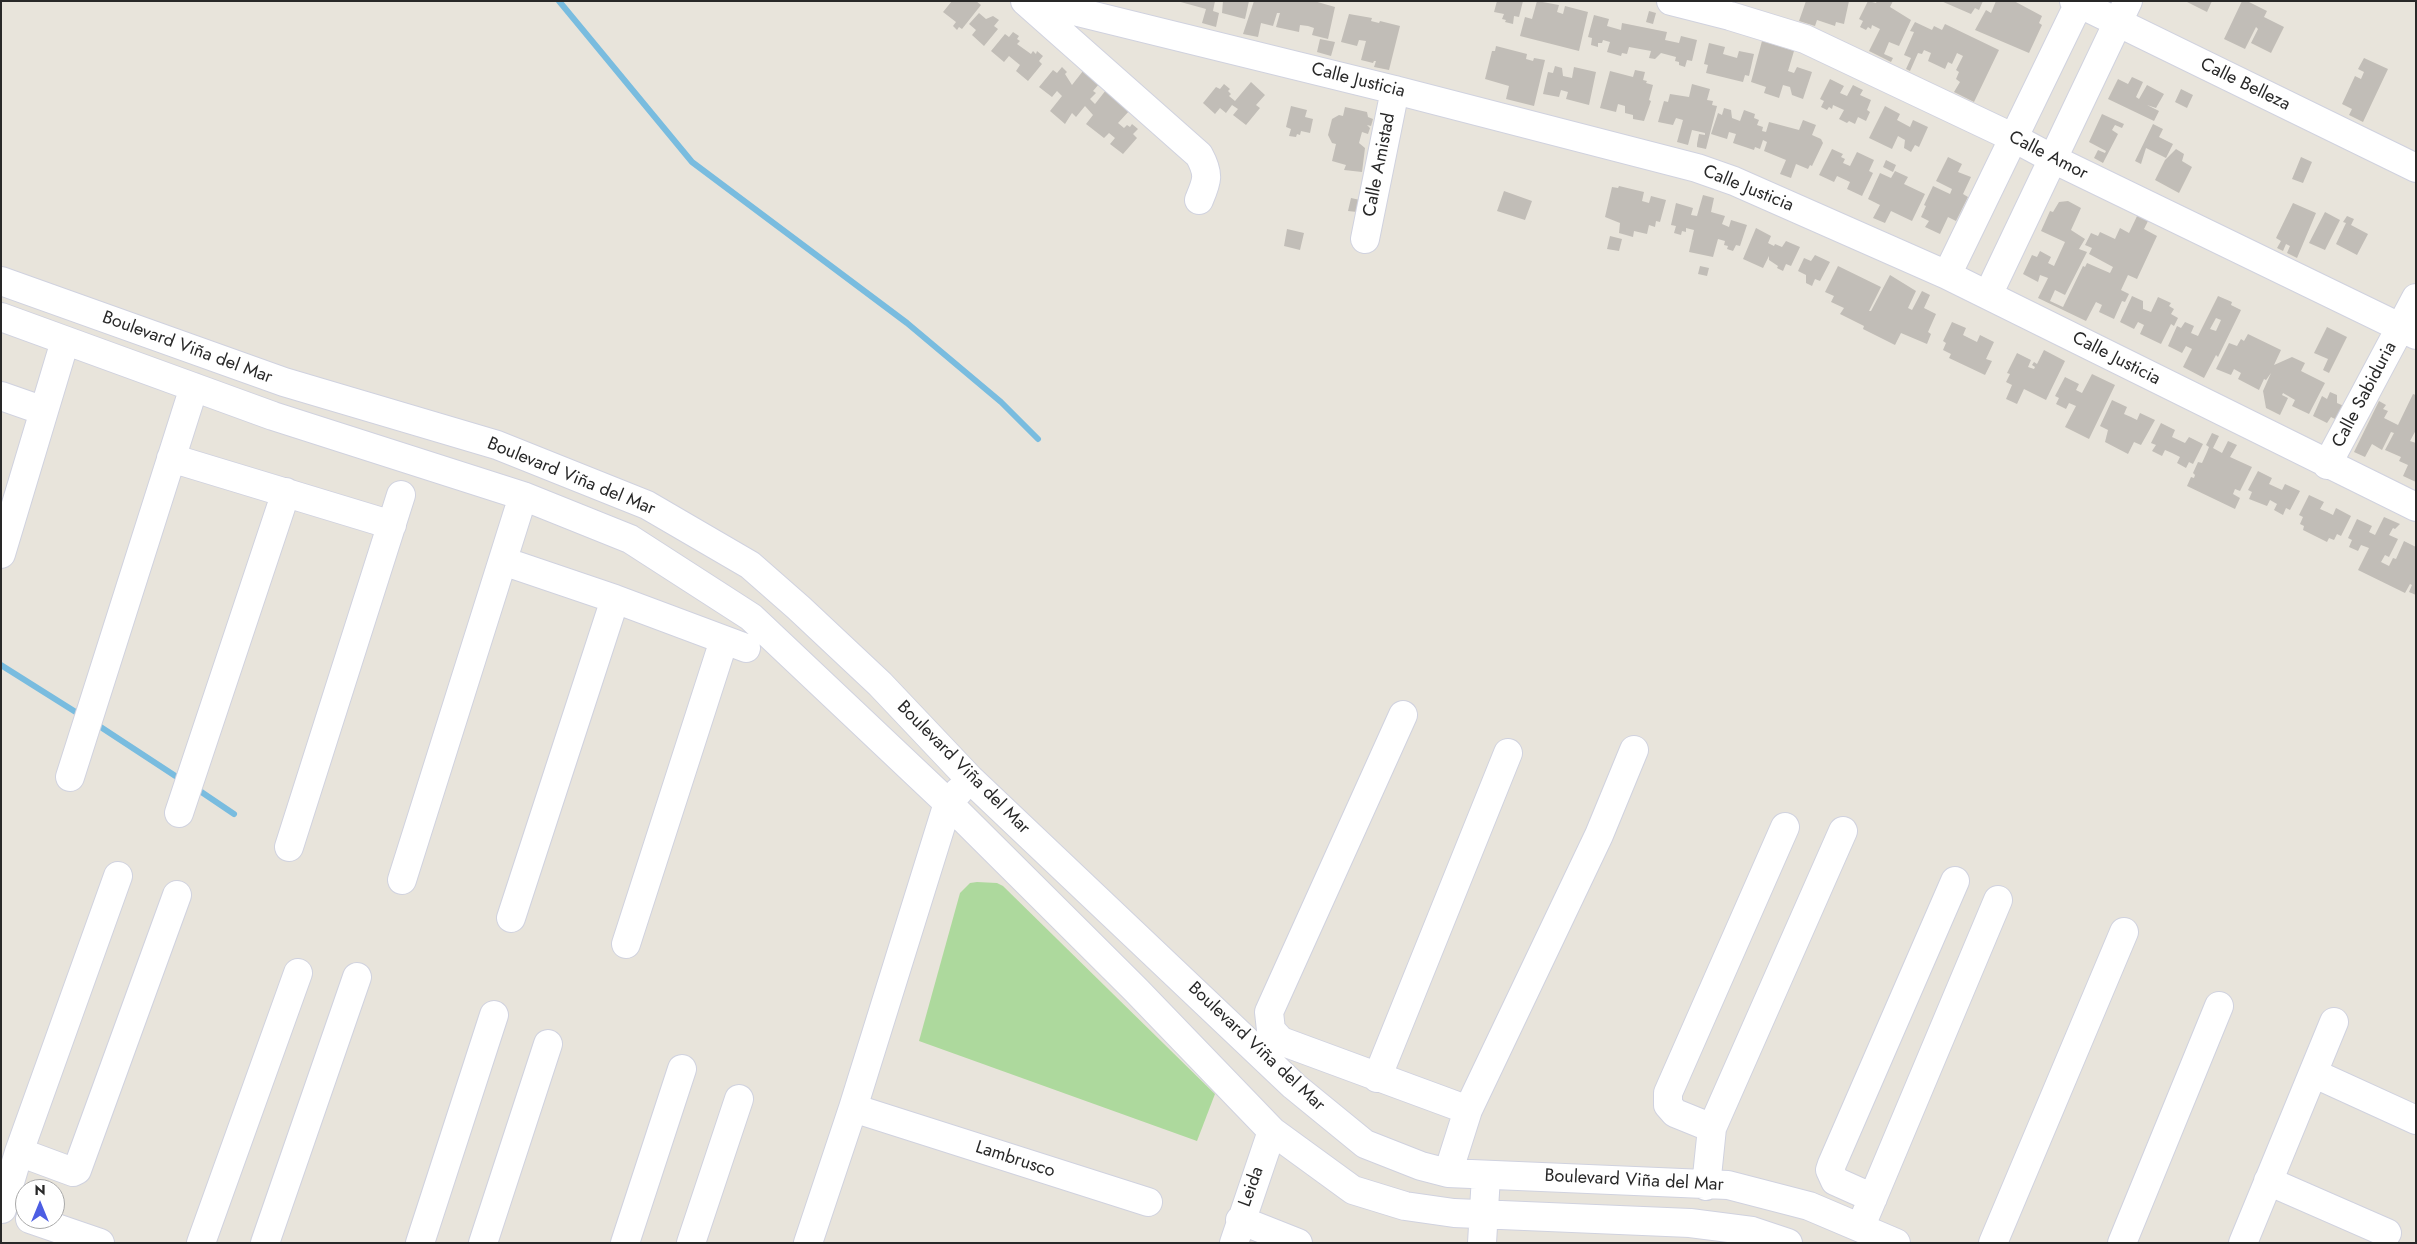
<!DOCTYPE html>
<html>
<head>
<meta charset="utf-8">
<style>
	body { margin:0 }
	#map { position:relative; width:2417px; height:1244px; overflow:hidden; background:#e8e4db; font-family:Jost,sans-serif }
	canvas { display:block }
	.frame { position:absolute; inset:0; border:2px solid #282828; pointer-events:none }
	.north { position:absolute; left:15px; top:1179px; width:50px; height:50px; box-sizing:border-box; background:#fff; border:1px solid #a9a9a9; border-radius:50%; rotate:0deg; font-size:14px; font-weight:700; line-height:20px; text-align:center; color:#282828 }
	.north::after { content:''; display:block; margin:auto; width:18px; height:22px; background:#4d5ee3; clip-path:polygon(50% 0,100% 100%,50% 72%,0 100%) }
</style>
</head>
<body>
<div id="map">
<canvas width="2417" height="1244"></canvas>
<div class="frame"></div>
<div class="north">N</div>
</div>
<script>
const ctx = document.querySelector('canvas').getContext('2d');
ctx.lineJoin = 'round';
function fillPath(path, color) { ctx.fillStyle = color; ctx.fill(path, 'evenodd'); }
function stroke(path, color, width, dash) { ctx.strokeStyle = color; ctx.lineWidth = width; ctx.lineCap = dash ? 'butt' : 'round'; ctx.setLineDash(dash || []); ctx.stroke(path); }
function drawText(font, color, halo, rows, align = 'center') {
  ctx.font = font + ' Jost,sans-serif'; ctx.lineWidth = 4; ctx.setLineDash([]); ctx.textBaseline = 'middle'; ctx.strokeStyle = halo; ctx.fillStyle = color; for (const [text, x, y, turn = 0] of rows) {
    ctx.save(); ctx.translate(x, y); ctx.rotate((+turn || 0) * Math.PI / 180); ctx.textAlign = isNaN(turn) ? turn : align; if (halo) ctx.strokeText(text, 0, 0); ctx.fillText(text, 0, 0); ctx.restore();
  }
}
fillPath(new Path2D(`
	M 977,882 L 997,883 L 1003,886 L 1215,1094 L 1197,1141 L 919,1041 L 960,893 L 970,883 Z`), '#add99d');
stroke(new Path2D(`
	M 559,1 L 692,162 L 907,323 L 1001,402 L 1038,439
	M 1,665 L 82,716
	M 93,722 L 183,781
	M 194,787 L 234,814`), '#79bcdf', 6);
fillPath(new Path2D(`
	M 952,1 L 976,1 L 981,5 L 962,29 L 959,27 L 957,30 L 953,26 L 956,22 L 943,12 Z
	M 1177,1 L 1215,1 L 1213,11 L 1219,13 L 1216,27 L 1202,23 L 1206,9 Z
	M 1223,1 L 1249,1 L 1245,19 L 1222,13 Z
	M 1254,1 L 1314,1 L 1335,7 L 1328,39 L 1312,35 L 1314,28 L 1308,26 L 1300,25 L 1299,32 L 1276,27 L 1280,13 L 1277,13 L 1273,26 L 1261,23 L 1258,37 L 1243,34 Z
	M 1497,1 L 1523,1 L 1519,17 L 1514,16 L 1513,24 L 1505,22 L 1506,20 L 1502,19 L 1504,14 L 1494,12 Z
	M 1537,1 L 1559,5 L 1557,12 L 1563,14 L 1565,6 L 1588,12 L 1579,51 L 1520,36 L 1525,17 L 1532,19 Z
	M 1806,1 L 1849,1 L 1844,24 L 1836,22 L 1835,26 L 1817,20 L 1815,26 L 1799,21 Z
	M 1868,1 L 1876,3 L 1877,1 L 1893,1 L 1890,7 L 1911,20 L 1899,46 L 1889,42 L 1884,54 L 1893,58 L 1891,62 L 1869,51 L 1880,29 L 1872,25 L 1871,29 L 1868,27 L 1866,30 L 1860,27 L 1863,21 L 1859,19 Z
	M 1941,1 L 1983,1 L 1979,10 L 1975,8 L 1971,14 Z
	M 1996,1 L 2014,1 L 2042,16 L 2039,23 L 2042,25 L 2029,53 L 1975,30 L 1986,10 L 1991,13 Z
	M 2185,1 L 2212,1 L 2207,12 Z
	M 2242,1 L 2247,1 L 2267,11 L 2264,17 L 2284,27 L 2271,53 L 2251,43 L 2258,29 L 2256,27 L 2245,49 L 2224,39 Z
	M 1649,11 L 1656,13 L 1653,24 L 1646,22 Z
	M 979,13 L 986,19 L 993,16 L 999,20 L 994,26 L 998,29 L 984,46 L 972,35 L 976,30 L 969,24 Z
	M 1349,14 L 1372,18 L 1371,21 L 1379,23 L 1380,21 L 1400,26 L 1389,70 L 1374,67 L 1376,61 L 1374,61 L 1373,63 L 1361,60 L 1366,41 L 1359,40 L 1357,46 L 1341,42 Z
	M 1594,15 L 1609,19 L 1607,26 L 1621,30 L 1622,23 L 1667,32 L 1665,40 L 1679,43 L 1681,36 L 1697,40 L 1692,61 L 1687,60 L 1685,67 L 1679,65 L 1679,62 L 1675,61 L 1676,57 L 1661,53 L 1655,59 L 1649,58 L 1651,51 L 1629,47 L 1627,54 L 1622,53 L 1621,56 L 1607,52 L 1610,42 L 1603,40 L 1602,43 L 1598,43 L 1598,47 L 1591,45 L 1592,38 L 1588,37 Z
	M 1915,22 L 1932,30 L 1934,26 L 1942,30 L 1945,24 L 1999,50 L 1974,102 L 1954,92 L 1960,82 L 1956,79 L 1959,72 L 1956,70 L 1963,56 L 1957,53 L 1952,64 L 1948,62 L 1945,69 L 1928,61 L 1931,53 L 1924,50 L 1922,54 L 1918,53 L 1910,71 L 1906,69 L 1911,58 L 1904,55 L 1914,32 L 1910,31 Z
	M 1013,32 L 1019,36 L 1017,39 L 1020,41 L 1017,44 L 1031,54 L 1033,51 L 1036,54 L 1037,51 L 1043,56 L 1039,61 L 1042,64 L 1028,81 L 1016,71 L 1020,65 L 1015,61 L 1009,56 L 1004,62 L 991,51 L 1005,34 L 1009,37 Z
	M 1320,39 L 1335,42 L 1331,56 L 1317,52 Z
	M 1762,41 L 1794,51 L 1788,71 L 1794,73 L 1797,67 L 1812,72 L 1803,99 L 1792,95 L 1790,87 L 1783,85 L 1779,98 L 1764,93 L 1766,87 L 1751,82 Z
	M 1709,43 L 1725,47 L 1723,54 L 1737,58 L 1739,51 L 1754,54 L 1749,76 L 1745,75 L 1743,82 L 1706,73 L 1708,65 L 1704,64 Z
	M 1496,46 L 1527,54 L 1526,59 L 1533,61 L 1534,58 L 1545,60 L 1534,106 L 1506,99 L 1509,86 L 1485,79 L 1492,51 L 1495,51 Z
	M 2364,58 L 2388,69 L 2363,122 L 2349,115 L 2352,109 L 2342,104 L 2355,76 L 2361,79 L 2364,72 L 2358,69 Z
	M 1555,66 L 1562,68 L 1563,76 L 1572,78 L 1574,67 L 1596,72 L 1589,105 L 1566,99 L 1568,92 L 1561,90 L 1559,97 L 1543,94 L 1548,72 L 1553,73 Z
	M 1062,67 L 1067,72 L 1065,74 L 1072,85 L 1083,71 L 1099,84 L 1093,91 L 1096,93 L 1090,99 L 1095,104 L 1106,90 L 1130,110 L 1118,123 L 1124,128 L 1127,125 L 1130,127 L 1132,124 L 1138,129 L 1133,134 L 1137,138 L 1123,154 L 1110,144 L 1115,138 L 1109,133 L 1104,138 L 1086,124 L 1093,115 L 1085,106 L 1076,117 L 1072,113 L 1065,124 L 1050,111 L 1062,96 L 1057,91 L 1052,97 L 1039,87 L 1053,70 L 1057,73 Z
	M 1635,70 L 1645,72 L 1643,80 L 1647,81 L 1646,83 L 1653,85 L 1649,100 L 1651,101 L 1644,121 L 1633,119 L 1633,115 L 1625,113 L 1625,106 L 1618,104 L 1616,112 L 1600,108 L 1610,71 L 1633,77 Z
	M 2132,77 L 2143,82 L 2136,97 L 2139,99 L 2147,85 L 2164,94 L 2156,108 L 2147,105 L 2159,111 L 2154,121 L 2108,99 L 2118,79 L 2128,84 Z
	M 1830,79 L 1844,86 L 1840,93 L 1847,96 L 1853,85 L 1863,90 L 1860,95 L 1871,100 L 1867,110 L 1870,112 L 1866,121 L 1858,117 L 1855,124 L 1849,121 L 1847,123 L 1839,119 L 1844,110 L 1833,105 L 1832,109 L 1829,107 L 1827,110 L 1821,107 L 1824,101 L 1820,99 Z
	M 1251,82 L 1265,95 L 1256,105 L 1260,108 L 1246,125 L 1233,115 L 1238,109 L 1232,105 L 1226,113 L 1220,108 L 1215,114 L 1203,103 L 1216,87 L 1220,89 L 1224,84 L 1230,89 L 1228,91 L 1231,94 L 1229,96 L 1235,101 Z
	M 1692,84 L 1710,89 L 1707,100 L 1713,101 L 1712,105 L 1717,106 L 1706,149 L 1697,147 L 1697,144 L 1699,134 L 1705,135 L 1705,133 L 1692,130 L 1688,145 L 1677,142 L 1683,120 L 1676,118 L 1673,125 L 1658,122 L 1664,101 L 1668,102 L 1670,94 L 1689,97 Z
	M 2181,89 L 2193,95 L 2187,108 L 2175,102 Z
	M 1291,106 L 1307,110 L 1305,117 L 1313,119 L 1310,133 L 1301,131 L 1300,135 L 1297,134 L 1296,137 L 1289,136 L 1291,129 L 1286,127 Z
	M 1885,106 L 1900,114 L 1897,120 L 1910,127 L 1913,120 L 1928,127 L 1919,147 L 1915,145 L 1911,152 L 1904,148 L 1905,140 L 1898,136 L 1892,149 L 1869,138 Z
	M 1345,107 L 1367,112 L 1368,117 L 1373,119 L 1371,126 L 1367,125 L 1370,128 L 1368,134 L 1362,132 L 1359,143 L 1365,148 L 1362,172 L 1344,170 L 1346,165 L 1332,161 L 1336,144 L 1332,143 L 1328,135 L 1332,119 L 1339,115 L 1343,116 Z
	M 1724,108 L 1731,110 L 1732,118 L 1740,121 L 1744,110 L 1755,114 L 1754,118 L 1759,120 L 1757,125 L 1763,127 L 1762,131 L 1766,132 L 1769,122 L 1799,130 L 1803,120 L 1816,125 L 1812,135 L 1821,139 L 1823,143 L 1812,166 L 1810,165 L 1808,169 L 1796,164 L 1791,178 L 1780,174 L 1786,160 L 1764,151 L 1767,142 L 1763,140 L 1760,149 L 1755,147 L 1754,150 L 1733,143 L 1736,134 L 1729,132 L 1727,139 L 1711,134 L 1718,113 L 1722,115 Z
	M 2102,114 L 2124,124 L 2122,128 L 2115,125 L 2112,130 L 2118,134 L 2103,163 L 2094,158 L 2098,150 L 2105,153 L 2106,151 L 2089,142 Z
	M 2153,124 L 2163,129 L 2159,137 L 2173,144 L 2166,158 L 2146,148 L 2141,164 L 2135,161 Z
	M 1832,149 L 1843,154 L 1841,157 L 1845,159 L 1843,163 L 1850,166 L 1857,152 L 1874,160 L 1869,171 L 1873,173 L 1862,196 L 1847,189 L 1850,182 L 1837,176 L 1834,182 L 1819,175 Z
	M 2176,149 L 2184,154 L 2182,161 L 2192,167 L 2179,193 L 2155,180 L 2165,160 Z
	M 1948,157 L 1962,164 L 1958,172 L 1971,177 L 1963,194 L 1968,197 L 1956,221 L 1948,217 L 1940,234 L 1925,227 L 1929,221 L 1921,217 L 1926,206 L 1924,205 L 1933,186 L 1950,194 L 1952,189 L 1936,181 Z
	M 2301,157 L 2312,162 L 2303,183 L 2292,179 Z
	M 1886,160 L 1896,165 L 1893,172 L 1883,167 Z
	M 1895,171 L 1908,177 L 1904,184 L 1925,194 L 1912,221 L 1891,211 L 1885,223 L 1873,218 L 1880,205 L 1868,199 L 1880,173 L 1891,178 Z
	M 1619,186 L 1644,192 L 1642,201 L 1649,203 L 1651,196 L 1666,200 L 1660,222 L 1656,221 L 1655,227 L 1649,225 L 1647,234 L 1634,231 L 1633,237 L 1619,233 L 1620,223 L 1605,217 L 1612,187 L 1618,188 Z
	M 1504,191 L 1532,201 L 1525,220 L 1497,211 Z
	M 1703,195 L 1714,198 L 1711,212 L 1725,216 L 1722,224 L 1729,227 L 1731,220 L 1747,225 L 1740,246 L 1736,245 L 1733,251 L 1727,249 L 1728,246 L 1724,245 L 1725,241 L 1718,239 L 1713,257 L 1689,252 L 1694,230 L 1686,228 L 1686,232 L 1682,231 L 1681,235 L 1674,233 L 1676,226 L 1671,225 L 1676,203 L 1693,208 L 1691,215 L 1697,216 Z
	M 1351,198 L 1360,200 L 1357,212 L 1348,211 Z
	M 2068,201 L 2081,208 L 2071,230 L 2085,239 L 2079,249 L 2087,252 L 2065,295 L 2055,290 L 2050,301 L 2063,307 L 2083,266 L 2085,267 L 2087,263 L 2110,273 L 2113,267 L 2089,254 L 2092,248 L 2085,245 L 2091,233 L 2098,236 L 2100,232 L 2115,239 L 2120,228 L 2129,233 L 2138,214 L 2149,219 L 2144,229 L 2157,236 L 2137,279 L 2128,275 L 2121,290 L 2129,294 L 2125,302 L 2122,301 L 2114,319 L 2099,312 L 2102,305 L 2096,302 L 2086,321 L 2038,298 L 2048,278 L 2040,275 L 2038,282 L 2023,274 L 2032,255 L 2037,257 L 2040,251 L 2051,257 L 2048,263 L 2054,266 L 2065,242 L 2041,231 L 2050,211 L 2053,212 L 2059,202 Z
	M 2293,203 L 2316,213 L 2297,258 L 2287,253 L 2290,246 L 2286,244 L 2283,251 L 2277,248 L 2281,241 L 2276,238 Z
	M 2325,212 L 2340,220 L 2325,250 L 2309,243 Z
	M 2347,216 L 2354,219 L 2351,225 L 2368,234 L 2357,255 L 2336,244 L 2346,223 L 2343,222 Z
	M 1756,228 L 1771,236 L 1768,243 L 1774,246 L 1775,244 L 1782,247 L 1786,241 L 1800,247 L 1791,266 L 1786,264 L 1783,271 L 1777,268 L 1778,266 L 1769,260 L 1769,256 L 1763,268 L 1743,259 Z
	M 1287,229 L 1304,233 L 1300,250 L 1284,246 Z
	M 1610,236 L 1622,239 L 1619,251 L 1607,249 Z
	M 1815,255 L 1830,262 L 1820,281 L 1815,279 L 1812,286 L 1806,283 L 1806,275 L 1798,271 L 1804,258 L 1811,261 Z
	M 1700,266 L 1709,268 L 1707,276 L 1698,274 Z
	M 1838,266 L 1881,287 L 1869,311 L 1871,311 L 1890,275 L 1916,291 L 1908,308 L 1912,310 L 1922,291 L 1930,295 L 1924,308 L 1936,314 L 1928,332 L 1931,334 L 1927,344 L 1901,333 L 1895,345 L 1863,329 L 1864,326 L 1840,314 L 1844,308 L 1831,302 L 1834,296 L 1825,292 Z
	M 2132,296 L 2143,301 L 2143,309 L 2151,312 L 2158,297 L 2171,303 L 2169,306 L 2174,309 L 2171,314 L 2178,318 L 2174,326 L 2171,324 L 2161,344 L 2140,334 L 2144,325 L 2138,322 L 2134,329 L 2120,322 Z
	M 2218,296 L 2232,302 L 2231,305 L 2241,310 L 2218,357 L 2216,355 L 2204,378 L 2183,367 L 2192,349 L 2186,346 L 2182,353 L 2168,346 L 2177,326 L 2181,328 L 2185,322 L 2194,326 L 2191,333 L 2198,336 ZM 2216,318 L 2221,320 L 2216,331 L 2210,329 Z
	M 1952,322 L 1966,328 L 1963,335 L 1977,342 L 1980,335 L 1994,342 L 1986,359 L 1992,361 L 1985,375 L 1949,358 L 1951,354 L 1943,350 L 1946,343 L 1943,341 Z
	M 2327,327 L 2347,337 L 2329,373 L 2323,370 L 2328,359 L 2314,353 Z
	M 2248,334 L 2281,350 L 2274,365 L 2292,357 L 2305,363 L 2301,371 L 2325,383 L 2309,414 L 2292,406 L 2295,400 L 2283,393 L 2282,395 L 2288,398 L 2280,415 L 2266,408 L 2263,391 L 2271,373 L 2266,380 L 2264,379 L 2259,390 L 2238,379 L 2241,373 L 2234,369 L 2231,375 L 2216,369 L 2229,343 L 2237,346 L 2241,339 L 2244,341 Z
	M 2044,350 L 2065,361 L 2046,400 L 2024,389 L 2017,404 L 2006,399 L 2012,385 L 2006,382 L 2010,374 L 2007,373 L 2017,353 L 2031,360 L 2028,367 L 2034,369 L 2035,367 L 2032,365 L 2034,362 L 2037,364 Z
	M 2092,374 L 2115,385 L 2089,439 L 2065,427 L 2076,406 L 2069,403 L 2066,409 L 2056,404 L 2059,398 L 2055,396 L 2065,377 L 2079,384 L 2076,390 L 2082,393 Z
	M 2330,392 L 2337,395 L 2337,403 L 2344,406 L 2337,420 L 2331,417 L 2327,423 L 2313,416 L 2322,396 L 2327,399 Z
	M 2413,394 L 2416,395 L 2416,430 L 2410,441 L 2416,443 L 2416,482 L 2403,476 L 2408,465 L 2399,461 L 2401,457 L 2385,450 L 2394,433 L 2391,432 L 2382,450 L 2372,444 L 2365,457 L 2354,452 L 2379,401 L 2386,405 L 2383,409 L 2388,411 L 2384,418 L 2398,425 Z
	M 2112,400 L 2127,407 L 2124,414 L 2131,417 L 2137,420 L 2140,413 L 2155,420 L 2141,445 L 2134,442 L 2128,454 L 2105,442 L 2108,430 L 2100,426 Z
	M 2161,423 L 2175,430 L 2172,437 L 2185,443 L 2189,437 L 2203,444 L 2193,464 L 2189,462 L 2186,468 L 2177,463 L 2180,457 L 2172,453 L 2165,450 L 2162,456 L 2152,451 L 2156,445 L 2151,443 Z
	M 2212,433 L 2219,436 L 2213,448 L 2222,453 L 2228,441 L 2237,445 L 2230,457 L 2252,467 L 2240,491 L 2235,489 L 2233,494 L 2240,498 L 2235,509 L 2187,486 L 2191,477 L 2194,478 L 2195,475 L 2193,473 L 2198,462 L 2202,463 L 2207,452 L 2209,447 L 2206,445 Z
	M 2258,471 L 2272,478 L 2269,484 L 2282,490 L 2285,484 L 2300,491 L 2290,510 L 2286,508 L 2283,515 L 2274,510 L 2277,504 L 2270,500 L 2267,506 L 2249,499 L 2252,492 L 2248,490 Z
	M 2309,495 L 2324,502 L 2320,509 L 2327,512 L 2333,515 L 2336,508 L 2351,516 L 2341,536 L 2337,534 L 2334,540 L 2329,538 L 2327,542 L 2303,530 L 2304,526 L 2300,524 L 2303,517 L 2299,515 Z
	M 2384,517 L 2400,524 L 2395,529 L 2393,528 L 2389,535 L 2398,539 L 2389,557 L 2385,555 L 2381,562 L 2389,566 L 2393,558 L 2396,559 L 2404,541 L 2416,547 L 2416,595 L 2409,592 L 2412,585 L 2410,584 L 2405,593 L 2358,570 L 2369,548 L 2361,545 L 2358,551 L 2349,547 L 2352,540 L 2348,538 L 2357,519 L 2372,526 L 2369,532 L 2375,535 Z`), '#c1bdb7');
const minor = new Path2D(`
	M 1025,1 L 1199,155 C 1210,175 1207,181 1199,200
	M 1033,1 L 1395,90 L 1697,168 L 1734,181 L 1947,275 L 2416,507
	M 1671,1 L 1730,16 L 1805,39 L 2012,137 L 2053,159 L 2416,335
	M 2074,1 L 2416,168
	M 1365,239 L 1395,90
	M 1947,275 L 2080,1
	M 1,281 L 284,382 L 497,445 L 647,505 L 750,565 L 799,608 L 880,684 L 970,779 L 1294,1086 L 1365,1144 L 1421,1166 L 1448,1173 L 1728,1185 L 1809,1206 L 1896,1243
	M 1988,295 L 2128,1
	M 1,317 L 273,416 L 523,496 L 630,539 L 751,617 L 948,803 L 1136,990 L 1272,1131 L 1353,1190 L 1405,1206 L 1454,1213 L 1690,1223 L 1752,1231 L 1788,1243
	M 1,396 L 44,411
	M 171,458 L 392,525
	M 2327,465 L 2416,298
	M 1,554 L 65,341
	M 503,561 L 615,599 L 746,648
	M 1403,715 L 1269,1012 L 1271,1030 L 1281,1041 L 1468,1110
	M 70,777 L 194,387
	M 179,813 L 286,492
	M 289,847 L 401,495
	M 402,880 L 523,496
	M 511,918 L 615,599
	M 626,944 L 724,640
	M 2313,1073 L 2416,1120
	M 1377,1078 L 1508,753
	M 853,1108 L 1148,1202
	M 1712,1128 L 1675,1113 L 1668,1105 L 1668,1093 L 1785,827
	M 19,1152 L 73,1172 L 77,1170 L 177,895
	M 1448,1173 L 1468,1110 L 1599,835 L 1634,750
	M 2268,1181 L 2387,1233
	M 1706,1186 L 1712,1128 L 1843,831
	M 1873,1198 L 1835,1181 L 1830,1170 L 1832,1164 L 1955,881
	M 2,1209 L 19,1152 L 118,876
	M 1866,1214 L 1998,900
	M 30,1219 L 100,1243
	M 1240,1220 L 1298,1243
	M 201,1243 L 298,973
	M 265,1243 L 357,977
	M 420,1243 L 494,1015
	M 483,1243 L 548,1044
	M 625,1243 L 682,1069
	M 691,1243 L 739,1099
	M 808,1243 L 853,1108 L 948,803 L 959,791
	M 1234,1243 L 1272,1131
	M 1482,1243 L 1486,1176
	M 1993,1243 L 2124,932
	M 2122,1243 L 2219,1006
	M 2243,1243 L 2334,1022`);
stroke(minor, '#d0d2df', 30);
stroke(minor, '#fff', 28);
drawText('18px', '#282828', '#fff', [
	["Calle Justicia",1358,81,14],
	["Calle Belleza",2245,85,26],
	["Calle Amor",2048,156,27],
	["Calle Amistad",1380,165,-79],
	["Calle Justicia",1748,189,22],
	["Boulevard Viña del Mar",187,348,20],
	["Calle Justicia",2116,359,27],
	["Calle Sabiduria",2365,395,-62],
	["Boulevard Viña del Mar",571,477,22],
	["Boulevard Viña del Mar",963,768,45],
	["Boulevard Viña del Mar",1256,1047,43],
	["Lambrusco",1015,1160,18],
	["Boulevard Viña del Mar",1634,1181,3],
	["Leida",1252,1187,-70]
]);
</script>
</body>
</html>
